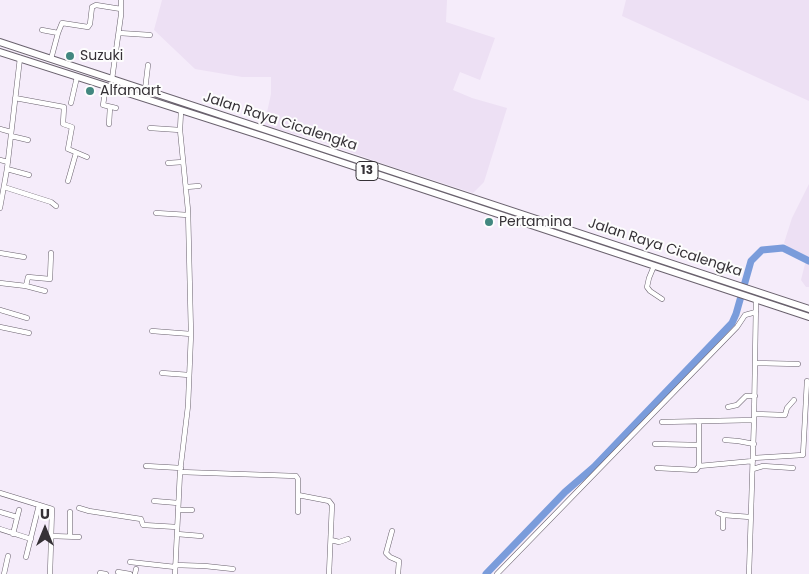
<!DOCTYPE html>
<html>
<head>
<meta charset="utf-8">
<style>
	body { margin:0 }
	#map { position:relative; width:809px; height:574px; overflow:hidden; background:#f5ecfa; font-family:Poppins,sans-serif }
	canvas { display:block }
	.north { position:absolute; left:20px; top:504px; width:50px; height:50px; -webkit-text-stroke:4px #fdfdfd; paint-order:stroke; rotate:0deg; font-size:14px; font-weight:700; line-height:20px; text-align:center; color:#353136 }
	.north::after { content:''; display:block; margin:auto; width:18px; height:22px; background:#353136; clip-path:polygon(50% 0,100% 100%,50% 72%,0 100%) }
</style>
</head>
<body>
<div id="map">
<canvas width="809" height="574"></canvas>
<div class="north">U</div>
</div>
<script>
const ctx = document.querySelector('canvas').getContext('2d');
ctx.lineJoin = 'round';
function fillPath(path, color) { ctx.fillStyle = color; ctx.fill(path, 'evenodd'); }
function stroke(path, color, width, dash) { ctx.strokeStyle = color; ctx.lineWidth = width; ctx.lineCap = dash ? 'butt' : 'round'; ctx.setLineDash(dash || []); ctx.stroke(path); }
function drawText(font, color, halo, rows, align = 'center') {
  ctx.font = font + ' Poppins,sans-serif'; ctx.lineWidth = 4; ctx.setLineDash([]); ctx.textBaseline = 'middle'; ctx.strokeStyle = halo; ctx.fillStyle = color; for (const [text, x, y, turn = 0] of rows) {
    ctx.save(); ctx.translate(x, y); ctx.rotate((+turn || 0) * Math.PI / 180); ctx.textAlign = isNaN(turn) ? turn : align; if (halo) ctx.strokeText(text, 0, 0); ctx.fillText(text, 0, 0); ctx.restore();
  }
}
fillPath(new Path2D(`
	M 162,0 L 447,0 L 446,22 L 495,38 L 480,80 L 460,72 L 453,90 L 472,98 L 507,108 L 484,182 L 473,193 L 387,165 L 311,138 L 264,126 L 271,94 L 271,77 L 242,77 L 195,69 L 154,30 Z
	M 626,0 L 809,0 L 809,101 L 622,16 Z
	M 809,184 L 809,287 L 806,287 L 801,280 L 805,264 L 803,255 L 792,250 L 784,243 L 792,218 Z`), '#ede0f4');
stroke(new Path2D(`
	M 486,574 L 565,492 L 594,467 L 732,323 L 736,314 L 751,261 L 762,250 L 783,248 L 809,261`), '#7a9cdb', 7);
const minor = new Path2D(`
	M 42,30 L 58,33
	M 119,33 L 150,35
	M 51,59 L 58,33 L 62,23 L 88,27 L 90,24 L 92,7 L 96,5 L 121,9
	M 112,79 L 121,15 L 121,0
	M 106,86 L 103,105 L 116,108
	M 145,90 L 148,65
	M 15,98 L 64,107 L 63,124 L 72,127 L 68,149 L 87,157
	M 71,103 L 77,77
	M 109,124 L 110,107
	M 150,128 L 180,130
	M 0,129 L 11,132
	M 11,136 L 28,140
	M 0,160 L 8,162
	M 168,163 L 183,162
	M 7,169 L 29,175
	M 68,181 L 76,153
	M 4,187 L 51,202 L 56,206
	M 186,187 L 199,186
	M 0,208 L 7,169 L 20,58
	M 156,213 L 188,215
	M 0,253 L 24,257
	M 654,266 L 649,278 L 647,287 L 650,291 L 662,299
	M 0,283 L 26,286 L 45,291
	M 26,286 L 28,277 L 50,279 L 51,253
	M 0,310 L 27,318
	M 0,327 L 29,333
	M 152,331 L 191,334
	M 755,363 L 798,364
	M 162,373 L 189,375
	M 728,407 L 737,405 L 746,396 L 755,396
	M 755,414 L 785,415 L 787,408 L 794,400
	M 662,422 L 754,420
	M 699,422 L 699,466
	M 725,440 L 738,441 L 754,444
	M 655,444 L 699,445
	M 753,458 L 803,455 L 807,381
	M 146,466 L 181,468
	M 657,468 L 696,470 L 699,466 L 753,461
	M 753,469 L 763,466 L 793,468
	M 180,472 L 296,476 L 298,479 L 298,495 L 329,501 L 332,505 L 329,574
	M 0,493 L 52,509 L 50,574
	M 154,501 L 178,503
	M 79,508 L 89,511 L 141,519 L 143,525 L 177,527
	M 178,510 L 192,510
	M 0,512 L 17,517
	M 298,512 L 298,495
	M 718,513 L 723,515 L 750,517
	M 723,515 L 723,528
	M 0,529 L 31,539
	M 392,531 L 386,553 L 390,557 L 399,561 L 398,574
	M 13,534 L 19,510
	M 177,534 L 201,536
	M 51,536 L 79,537
	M 70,536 L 70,512
	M 331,540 L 339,542 L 348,539
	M 26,557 L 39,505
	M 130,562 L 175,567
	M 175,565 L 205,566 L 233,569
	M 118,572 L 130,574
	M 100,573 L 106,574
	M 4,574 L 8,556
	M 135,574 L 136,569
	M 175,574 L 180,472 L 188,406 L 191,334 L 188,210 L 180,130 L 181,111
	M 497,574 L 737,327 L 745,315 L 756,312
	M 749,574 L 754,420 L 756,300`);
const highway = new Path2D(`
	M 0,42 L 809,309
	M 0,52 L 265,137 L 809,317`);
stroke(minor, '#6a626e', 5.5);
stroke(highway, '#6a626e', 8);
stroke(minor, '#fff', 4.5);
stroke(highway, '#fff', 6);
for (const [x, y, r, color] of [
	[70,56,5,"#428880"],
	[90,91,5,"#428880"],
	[489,222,5,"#428880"]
]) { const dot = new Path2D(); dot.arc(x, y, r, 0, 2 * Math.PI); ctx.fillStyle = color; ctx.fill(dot); stroke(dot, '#fdfdfd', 2); }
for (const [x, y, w] of [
	[367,171,22]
]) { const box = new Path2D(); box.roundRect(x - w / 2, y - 9.5, w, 19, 4); ctx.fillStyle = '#fdfdfd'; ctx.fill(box); stroke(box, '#353136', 1); }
drawText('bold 12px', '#353136', null, [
	["13",367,171]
]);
drawText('14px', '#353136', '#fdfdfd', [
	["Suzuki",80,56],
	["Alfamart",100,91],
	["Pertamina",499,222]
], 'left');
drawText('14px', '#353136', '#fdfdfd', [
	["Jalan Raya Cicalengka",280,122,18],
	["Jalan Raya Cicalengka",665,248,18]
]);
</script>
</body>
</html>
